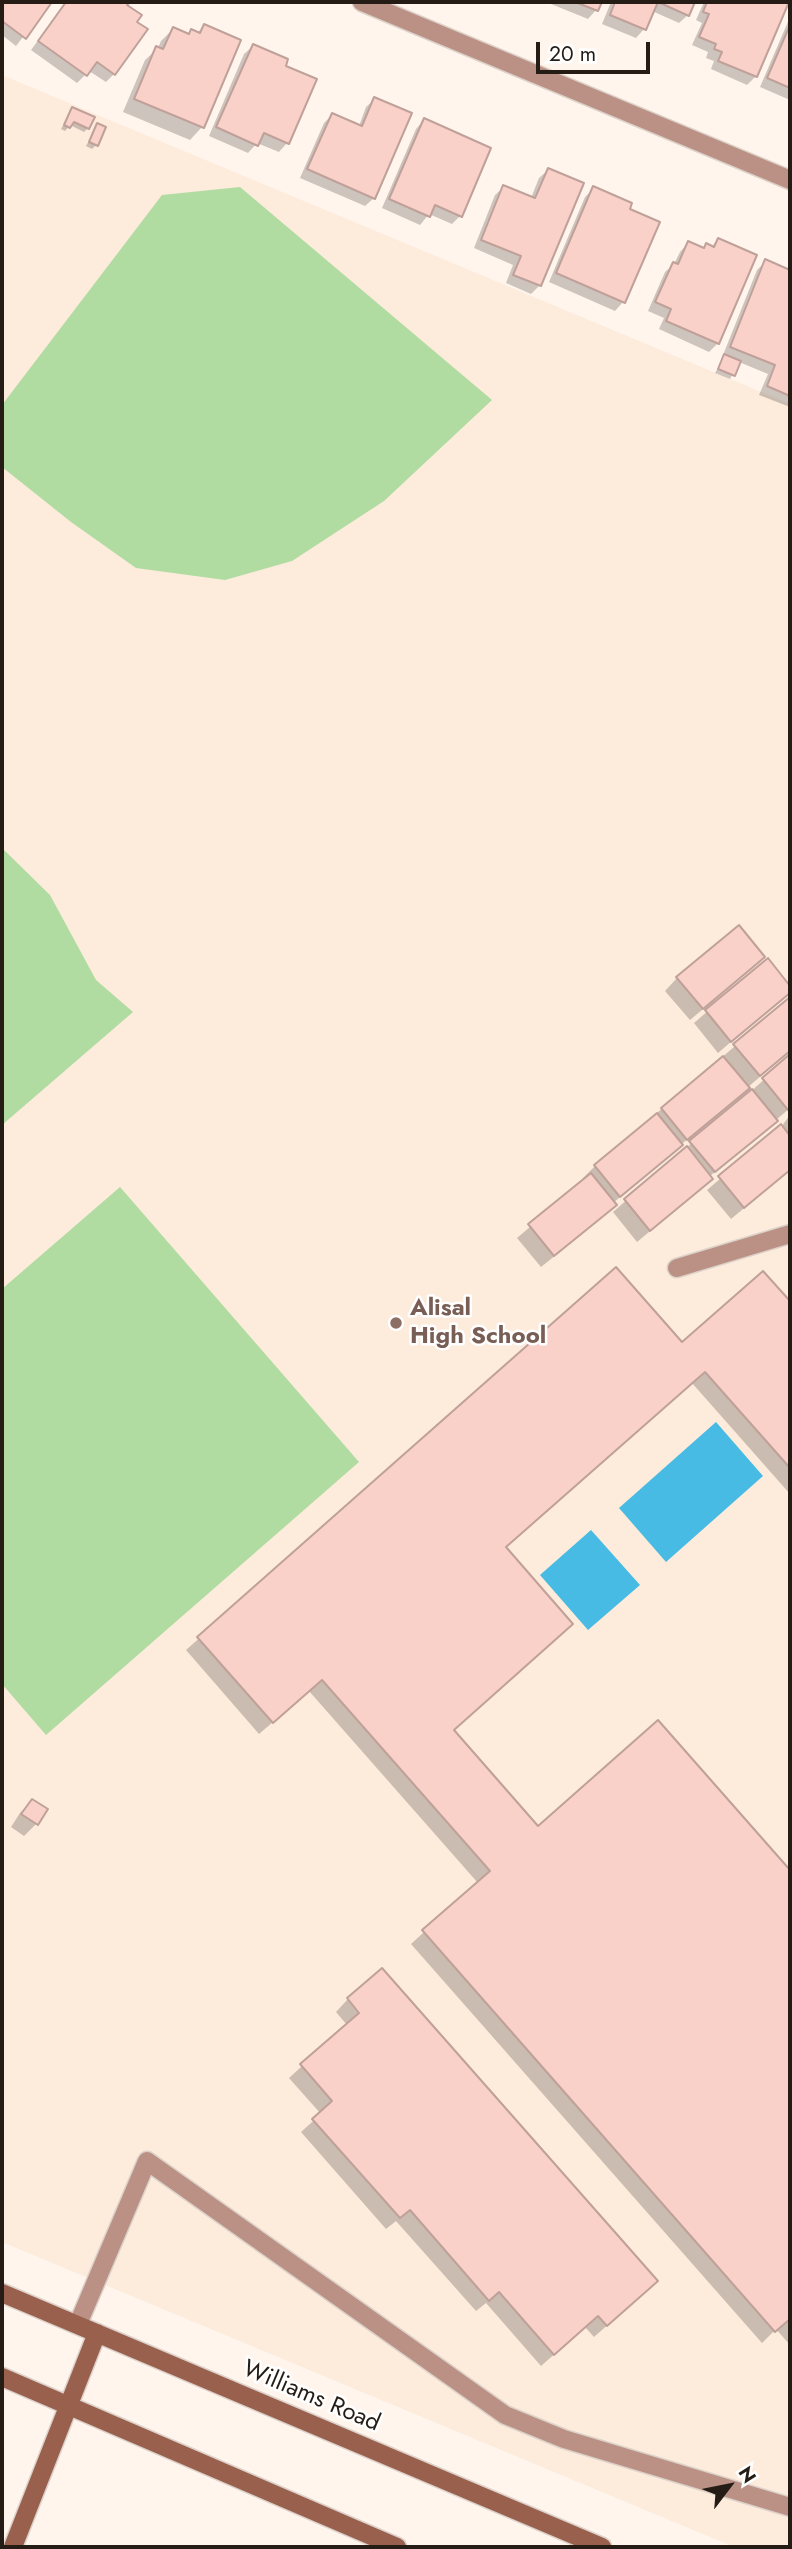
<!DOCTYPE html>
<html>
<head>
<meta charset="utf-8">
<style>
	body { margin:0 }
	#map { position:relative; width:792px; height:2549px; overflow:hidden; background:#fff5ed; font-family:Jost,sans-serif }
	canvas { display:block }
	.frame { position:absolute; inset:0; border:4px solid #241c15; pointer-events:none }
	.north { position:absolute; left:694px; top:2451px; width:70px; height:70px; -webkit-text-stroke:5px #fff; paint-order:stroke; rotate:58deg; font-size:19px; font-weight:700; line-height:28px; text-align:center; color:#241c15 }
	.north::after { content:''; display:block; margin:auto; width:24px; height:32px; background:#241c15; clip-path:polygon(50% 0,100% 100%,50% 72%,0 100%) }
	.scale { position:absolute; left:536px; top:42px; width:114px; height:32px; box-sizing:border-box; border:4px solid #241c15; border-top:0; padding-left:9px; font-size:21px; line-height:24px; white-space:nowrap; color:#241c15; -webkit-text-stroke:5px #fff; paint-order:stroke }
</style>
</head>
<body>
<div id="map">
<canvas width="792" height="2549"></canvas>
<div class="frame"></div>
<div class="north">N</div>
<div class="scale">20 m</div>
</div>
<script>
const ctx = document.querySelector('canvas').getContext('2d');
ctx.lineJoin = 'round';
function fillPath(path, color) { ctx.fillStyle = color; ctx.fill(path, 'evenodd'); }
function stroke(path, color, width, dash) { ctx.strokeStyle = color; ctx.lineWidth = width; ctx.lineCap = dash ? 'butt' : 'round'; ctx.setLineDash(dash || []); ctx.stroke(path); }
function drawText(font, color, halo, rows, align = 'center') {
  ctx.font = font + ' Jost,sans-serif'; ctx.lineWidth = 5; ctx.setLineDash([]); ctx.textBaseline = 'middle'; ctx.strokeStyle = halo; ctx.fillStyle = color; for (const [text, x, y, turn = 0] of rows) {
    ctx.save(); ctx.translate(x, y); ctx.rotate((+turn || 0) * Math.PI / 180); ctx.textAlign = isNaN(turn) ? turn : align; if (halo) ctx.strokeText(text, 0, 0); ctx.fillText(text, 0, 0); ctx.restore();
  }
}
fillPath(new Path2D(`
	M 2,75 L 790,404 L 790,2547 L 734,2547 L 2,2242 Z`), '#fdebdc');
fillPath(new Path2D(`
	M 240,187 L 492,400 L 384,501 L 292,561 L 225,580 L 136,568 L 71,522 L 2,467 L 2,405 L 162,195 Z
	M 2,848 L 50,895 L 96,980 L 133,1012 L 2,1125 Z
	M 120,1187 L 359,1462 L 46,1735 L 2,1684 L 2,1289 Z`), '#b0dca2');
fillPath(new Path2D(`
	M 716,1422 L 763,1476 L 666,1562 L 619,1508 Z
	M 591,1530 L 640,1585 L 588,1630 L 540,1575 Z`), '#47bbe3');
fillPath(new Path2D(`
	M 2,2 L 50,2 L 16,46 L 2,35 Z
	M 66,2 L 128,2 L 125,6 L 114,74 L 106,82 L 89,71 L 77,83 L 31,50 Z
	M 552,2 L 600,2 L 596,10 L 588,19 L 551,4 Z
	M 611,2 L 693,2 L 688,15 L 679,23 L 652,11 L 644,29 L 636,38 L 602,24 Z
	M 704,2 L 787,2 L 756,76 L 747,85 L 711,69 L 714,61 L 706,58 L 708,52 L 692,45 L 702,23 L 696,20 Z
	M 790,17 L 790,100 L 760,87 Z
	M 204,26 L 238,41 L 202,127 L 190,140 L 123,112 L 145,60 L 158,48 L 161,41 L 173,29 L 187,35 L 191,31 L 197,33 Z
	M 253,46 L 283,67 L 287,143 L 279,152 L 257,143 L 248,153 L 209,136 L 244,54 Z
	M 375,99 L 374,198 L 365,206 L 300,178 L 324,123 L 332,115 L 359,126 L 366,107 Z
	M 72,109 L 88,128 L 84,132 L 70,125 L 65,131 L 61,129 Z
	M 424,120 L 460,216 L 452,224 L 429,214 L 420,225 L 382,208 L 416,129 Z
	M 98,125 L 96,145 L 92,149 L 86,146 Z
	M 548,170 L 540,285 L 531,294 L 506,283 L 513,265 L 474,248 L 495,195 L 504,187 L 531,198 L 539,178 Z
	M 594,188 L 623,302 L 615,311 L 549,282 L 585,197 Z
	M 718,240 L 718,343 L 709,352 L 659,329 L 664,318 L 648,311 L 665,272 L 674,264 L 680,252 L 688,243 L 703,249 L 706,246 L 711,247 Z
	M 766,261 L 790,272 L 790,407 L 759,395 L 768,374 L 739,362 L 730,379 L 715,373 L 725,356 L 723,355 L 757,270 Z
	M 767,960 L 790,991 L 718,1053 L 694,1023 Z
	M 751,969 L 690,1020 L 665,991 L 677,978 Z
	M 790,999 L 790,1051 L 613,1203 L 615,1204 L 603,1217 L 541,1267 L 517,1238 L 585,1180 L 583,1178 L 595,1166 Z
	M 790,1057 L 790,1108 L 709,1177 L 698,1191 L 637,1242 L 613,1212 Z
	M 790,1115 L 790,1170 L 731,1219 L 707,1190 L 781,1127 Z
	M 616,1269 L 682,1344 L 763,1273 L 790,1304 L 790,1494 L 692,1383 L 504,1548 L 452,1731 L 538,1828 L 658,1723 L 790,1873 L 790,2345 L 776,2329 L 762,2343 L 411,1944 L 478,1883 L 309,1691 L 259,1734 L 186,1650 Z
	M 32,1801 L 36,1824 L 24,1836 L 11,1827 L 20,1813 Z
	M 348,1999 L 644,2293 L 594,2337 L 585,2327 L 541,2366 L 486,2303 L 476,2311 L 396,2221 L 386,2229 L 301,2132 L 321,2114 L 289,2078 L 347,2025 L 336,2012 Z`), '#0003');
const building = new Path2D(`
	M 2,2 L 52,2 L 26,39 L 2,21 Z
	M 66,2 L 130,2 L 127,5 L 142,15 L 137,22 L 148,29 L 115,75 L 97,62 L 87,76 L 38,41 Z
	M 575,2 L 602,2 L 598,11 Z
	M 615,2 L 695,2 L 689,16 L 658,2 L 646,30 L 610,15 Z
	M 707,2 L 789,2 L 757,77 L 718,61 L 722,52 L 714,49 L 716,44 L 699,37 L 709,14 L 703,12 Z
	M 204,24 L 241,40 L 204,128 L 134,99 L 156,46 L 163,49 L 173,27 L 189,34 L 191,29 L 200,33 Z
	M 790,25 L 790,88 L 767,78 Z
	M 253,44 L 288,59 L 286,66 L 317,79 L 289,144 L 264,133 L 258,146 L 216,127 Z
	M 374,97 L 412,113 L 375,199 L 307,169 L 332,113 L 362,126 Z
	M 72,107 L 95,117 L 89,129 L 74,122 L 70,128 L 64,125 Z
	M 424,118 L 491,148 L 462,217 L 435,205 L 430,217 L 389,199 Z
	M 97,123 L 106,127 L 98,146 L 89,142 Z
	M 548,168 L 584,183 L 541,286 L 513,275 L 521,256 L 481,240 L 503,185 L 535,198 Z
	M 593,186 L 632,203 L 630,209 L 660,222 L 625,303 L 556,273 Z
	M 718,238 L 757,255 L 719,344 L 666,321 L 671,309 L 655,302 L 673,262 L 678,264 L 688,241 L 704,248 L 706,243 L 714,247 Z
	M 765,259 L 790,270 L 790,396 L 767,386 L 775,365 L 730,347 Z
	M 724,354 L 741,361 L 735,376 L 718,369 Z
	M 739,925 L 765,957 L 703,1009 L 676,977 Z
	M 768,958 L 790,986 L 790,993 L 731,1042 L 705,1010 Z
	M 790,997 L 790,1051 L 760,1076 L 733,1044 Z
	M 790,1054 L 790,1108 L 788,1110 L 762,1078 Z
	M 723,1056 L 750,1088 L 687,1140 L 661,1108 Z
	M 752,1089 L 778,1121 L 715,1172 L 689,1141 Z
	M 657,1113 L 683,1145 L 620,1197 L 594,1165 Z
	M 781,1124 L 790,1136 L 790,1170 L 744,1208 L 718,1176 Z
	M 687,1146 L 713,1179 L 650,1231 L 624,1199 Z
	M 591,1173 L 617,1205 L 554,1256 L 528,1224 Z
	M 616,1267 L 682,1342 L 763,1271 L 790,1301 L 790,1468 L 705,1372 L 506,1547 L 573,1624 L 454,1730 L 538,1826 L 658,1720 L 790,1870 L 790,2319 L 775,2332 L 422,1930 L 490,1871 L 322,1680 L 273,1723 L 197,1637 Z
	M 32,1799 L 48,1809 L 38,1825 L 21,1814 Z
	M 382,1968 L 658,2281 L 607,2326 L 598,2316 L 554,2355 L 499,2292 L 489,2301 L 410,2210 L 400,2218 L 312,2119 L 332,2101 L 300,2064 L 359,2013 L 347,1998 Z`);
fillPath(building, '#f9d1c9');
stroke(building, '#bfa19a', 2);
const lane = new Path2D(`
	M 677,1268 L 790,1234
	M 78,2324 L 147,2161 L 505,2415 L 564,2439 L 790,2507`);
const street = new Path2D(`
	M 362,2 L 790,180`);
const secondary = new Path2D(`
	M 2,2293 L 602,2547
	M 2,2377 L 397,2547
	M 13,2547 L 97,2333`);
stroke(lane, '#dcd2ca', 21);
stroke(street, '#dcd2ca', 21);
stroke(secondary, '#dcd2ca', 21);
stroke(lane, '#ba9184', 18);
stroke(street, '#ba9184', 18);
stroke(secondary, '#99604e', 18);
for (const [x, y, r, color] of [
	[396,1323,7,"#8d6e63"]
]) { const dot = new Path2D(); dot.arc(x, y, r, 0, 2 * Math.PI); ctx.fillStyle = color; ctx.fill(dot); stroke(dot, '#fff', 2.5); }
drawText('bold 24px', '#785e54', '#fff', [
	["Alisal",410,1309],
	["High School",410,1337]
], 'left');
drawText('24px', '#241c15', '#fff', [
	["Williams Road",311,2397,23]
]);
</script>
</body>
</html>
